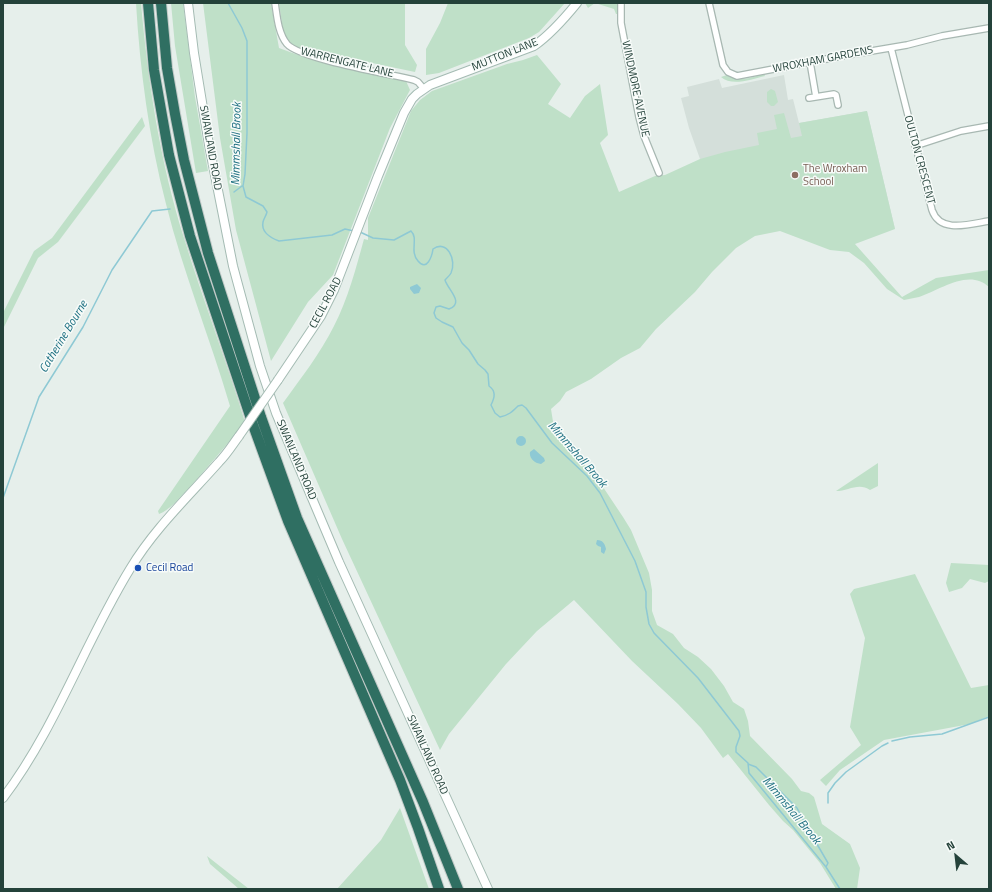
<!DOCTYPE html>
<html>
<head>
<meta charset="utf-8">
<style>
	body { margin:0 }
	#map { position:relative; width:992px; height:892px; overflow:hidden; background:#e6efeb; font-family:"Titillium Web",sans-serif }
	canvas { display:block }
	.frame { position:absolute; inset:0; border:4px solid #24423a; pointer-events:none }
	.north { position:absolute; left:936px; top:836px; width:40px; height:40px; -webkit-text-stroke:3px #f7fbf9; paint-order:stroke; rotate:332deg; font-size:11px; font-weight:700; line-height:16px; text-align:center; color:#24423a }
	.north::after { content:''; display:block; margin:auto; width:14px; height:18px; background:#24423a; clip-path:polygon(50% 0,100% 100%,50% 72%,0 100%) }
</style>
</head>
<body>
<div id="map">
<canvas width="992" height="892"></canvas>
<div class="frame"></div>
<div class="north">N</div>
</div>
<script>
const ctx = document.querySelector('canvas').getContext('2d');
ctx.lineJoin = 'round';
function fillPath(path, color) { ctx.fillStyle = color; ctx.fill(path, 'evenodd'); }
function stroke(path, color, width, dash) { ctx.strokeStyle = color; ctx.lineWidth = width; ctx.lineCap = dash ? 'butt' : 'round'; ctx.setLineDash(dash || []); ctx.stroke(path); }
function drawText(font, color, halo, rows, align = 'center') {
  ctx.font = font + ' "Titillium Web",sans-serif'; ctx.lineWidth = 3; ctx.setLineDash([]); ctx.textBaseline = 'middle'; ctx.strokeStyle = halo; ctx.fillStyle = color; for (const [text, x, y, turn = 0] of rows) {
    ctx.save(); ctx.translate(x, y); ctx.rotate((+turn || 0) * Math.PI / 180); ctx.textAlign = isNaN(turn) ? turn : align; if (halo) ctx.strokeText(text, 0, 0); ctx.fillText(text, 0, 0); ctx.restore();
  }
}
fillPath(new Path2D(`
	M 784,75 L 788,100 L 793,99 L 799,123 L 867,111 L 895,229 L 700,159 L 689,128 L 681,98 L 689,96 L 687,87 L 719,79 L 722,88 Z`), '#d4dfda');
fillPath(new Path2D(`
	M 136,3 L 141,3 C 148,82 160,162 184,238 C 203,300 226,360 245,422 C 226,446 207,468 187,490 C 178,499 170,510 159,514 L 158,511 L 230,406 C 210,338 183,272 166,204 C 149,138 140,71 136,3 Z
	M 171,3 L 183,3 L 195,97 L 208,171 L 196,173 L 175,46 Z
	M 203,3 L 271,3 L 279,48 C 321,64 362,72 406,81 L 410,90 L 390,128 L 333,275 L 308,302 L 271,361 L 236,230 L 220,138 Z
	M 279,3 L 405,3 L 405,45 L 417,65 L 415,72 L 296,47 L 287,41 L 283,30 Z
	M 448,3 L 565,3 L 539,32 L 529,38 L 439,73 L 426,75 L 426,49 L 440,23 Z
	M 585,3 L 619,3 L 618,14 L 616,14 L 614,9 L 595,3 L 588,8 Z
	M 537,55 L 561,84 L 548,104 L 570,118 L 585,96 L 600,84 L 608,135 L 600,143 L 619,192 L 655,176 L 665,175 L 700,159 L 725,152 L 759,145 L 757,133 L 777,129 L 774,115 L 784,113 L 791,138 L 802,136 L 799,123 L 867,111 L 895,229 L 855,244 L 902,297 L 936,278 L 989,270 L 989,287 C 969,268 940,290 919,297 C 914,298 909,299 904,300 L 887,289 L 864,263 L 849,252 L 830,250 L 780,231 L 755,236 L 736,248 L 712,272 L 695,292 L 656,329 L 640,348 L 621,358 L 591,379 L 566,392 L 560,401 L 551,409 L 554,428 L 603,487 L 623,517 L 631,530 L 649,573 L 652,590 L 652,611 L 657,625 L 673,634 L 684,648 L 698,657 L 711,669 L 724,686 L 733,702 L 744,709 L 748,721 L 750,736 L 792,779 L 801,791 L 809,793 L 814,797 L 822,824 L 850,844 L 860,868 L 857,889 L 836,889 L 820,863 L 793,830 L 783,821 L 769,805 L 728,754 L 723,758 L 701,728 L 678,704 L 632,661 L 574,600 L 537,631 L 506,664 L 449,734 L 440,750 L 342,539 L 283,403 C 301,378 320,354 334,326 C 348,299 356,268 364,239 L 368,240 L 368,218 L 411,111 L 420,100 L 432,91 L 507,64 L 523,60 Z
	M 764,74 L 765,76 C 752,79 732,87 721,77 L 727,75 C 738,83 752,77 764,74 Z
	M 771,89 L 775,91 L 778,102 L 774,106 L 771,106 L 767,102 L 767,92 Z
	M 142,117 L 145,126 L 58,242 L 38,258 L 3,329 L 3,313 L 34,251 L 52,238 Z
	M 878,463 L 878,486 L 870,490 C 859,482 848,491 836,491 Z
	M 951,563 L 989,565 L 989,581 L 985,583 L 970,579 L 962,588 L 949,592 L 946,583 Z
	M 915,574 L 971,688 L 989,685 L 989,716 L 970,724 L 884,740 L 840,770 L 826,786 L 820,780 L 861,745 L 850,727 L 865,638 L 850,594 L 854,589 Z
	M 400,808 L 429,889 L 337,889 L 381,840 Z
	M 207,856 L 249,889 L 239,889 L 210,864 Z`), '#bfe0c8');
fillPath(new Path2D(`
	M 417,284 L 421,288 L 419,293 L 414,294 L 410,289 L 410,287 Z
	M516 441a5 5 0 1 1 10 0a5 5 0 1 1-10 0Z
	M 534,449 L 544,458 L 545,461 L 541,464 L 537,463 C 533,461 529,457 530,452 Z
	M 597,540 C 603,540 605,544 606,549 L 604,554 L 601,552 L 601,547 L 598,546 L 596,544 Z`), '#8ec9d4');
stroke(new Path2D(`
	M 228,3 L 242,28 L 247,41 L 247,133 L 245,174 L 243,186 L 246,197 L 263,206 L 267,212 C 266,216 264,218 263,222 C 261,232 271,238 279,241 L 332,235 L 345,229 L 354,231
	M 234,192 L 242,186
	M 360,232 L 373,238 L 394,240 L 411,231 C 419,239 409,251 418,261 C 427,272 432,256 433,249 C 447,239 457,260 451,273 C 450,275 447,278 445,280 C 448,290 465,303 449,309 L 440,306 L 436,307 L 434,313 L 436,318 L 442,322 L 453,327 L 462,343 L 469,350 L 478,364 L 485,370 L 488,374 L 489,386 C 496,391 495,397 491,405 L 495,413 L 500,417 C 509,415 512,412 518,406 L 522,405 L 526,408 L 552,443 L 587,476 L 600,493 L 635,561 L 646,592 L 646,607 L 649,624 L 654,633 L 698,678 L 739,731 L 740,736 L 736,747 L 736,752 L 748,763 L 749,773 L 826,867 L 840,889
	M 3,498 L 39,397 L 83,327 L 112,270 L 152,211 L 170,209
	M 892,741 L 910,737 L 942,734 L 989,717
	M 748,764 L 756,767 L 797,808 L 807,827 L 828,863 L 826,867
	M 828,803 L 828,793 L 835,783 L 846,772 L 882,746 L 888,743`), '#8ec9d4', 1.5);
const street = new Path2D(`
	M 275,3 C 277,16 278,33 287,44 C 300,59 390,74 414,80 L 418,82 L 424,89
	M 621,3 L 621,23 L 639,117 L 644,136 L 659,173
	M 709,3 L 723,65 L 728,72 L 737,76 L 842,56 L 907,45 L 942,36 L 989,28
	M 891,48 L 932,210 C 940,234 970,224 989,221
	M 810,62 L 816,97
	M 809,98 L 834,94 L 836,95 L 838,105
	M 915,146 L 961,131 L 989,126`);
const secondary = new Path2D(`
	M 188,3 L 194,53 L 209,145 L 233,266 L 260,366 L 276,413 L 339,562 L 488,889
	M 278,380 L 321,316 L 334,290 L 378,176 L 404,113 L 412,99 L 417,94 L 430,85 L 534,46 C 551,34 564,19 577,3
	M 3,798 C 56,728 84,644 130,569 C 154,529 188,497 219,462 C 227,454 233,444 239,436`);
const highway = new Path2D(`
	M 148,3 L 154,70 L 169,155 L 190,236 L 253,425 L 288,521 L 400,780 L 418,828 L 439,889
	M 161,3 L 167,68 L 175,114 L 184,160 L 208,253 L 261,417 L 297,518 L 423,802 L 458,889`);
stroke(street, '#a8b8b2', 8);
stroke(secondary, '#a4bbb3', 10);
stroke(highway, '#c2cac8', 12);
stroke(street, '#fff', 5.5);
stroke(secondary, '#fff', 8);
stroke(highway, '#2f6f62', 10);
const secondaryBridge = new Path2D(`
	M 239,436 L 278,380`);
stroke(secondaryBridge, '#a4bbb3', 10, []);
stroke(secondaryBridge, '#fff', 8);
for (const [x, y, r, color] of [
	[795,175,4,"#8d6e63"],
	[138,568,4,"#1a4fb4"]
]) { const dot = new Path2D(); dot.arc(x, y, r, 0, 2 * Math.PI); ctx.fillStyle = color; ctx.fill(dot); stroke(dot, '#f7fbf9', 1.5); }
drawText('11px', '#24423a', '#f7fbf9', [
	["MUTTON LANE",505,55,-22],
	["WROXHAM GARDENS",823,60,-11],
	["WARRENGATE LANE",347,63,14],
	["WINDMORE AVENUE",635,89,78],
	["SWANLAND ROAD",210,148,80],
	["OULTON CRESCENT",919,160,75],
	["CECIL ROAD",326,303,-62],
	["SWANLAND ROAD",296,460,67],
	["SWANLAND ROAD",427,755,66]
]);
drawText('11px', '#785e54', '#f7fbf9', [
	["The Wroxham",803,169],
	["School",803,182]
], 'left');
drawText('11px', '#164399', '#f7fbf9', [
	["Cecil Road",146,568]
], 'left');
drawText('italic 12px', '#1c6f80', '#f7fbf9', [
	["Mimmshall Brook",237,144,-89],
	["Catherine Bourne",64,337,-59],
	["Mimmshall Brook",577,455,49],
	["Mimmshall Brook",791,811,50]
]);
</script>
</body>
</html>
